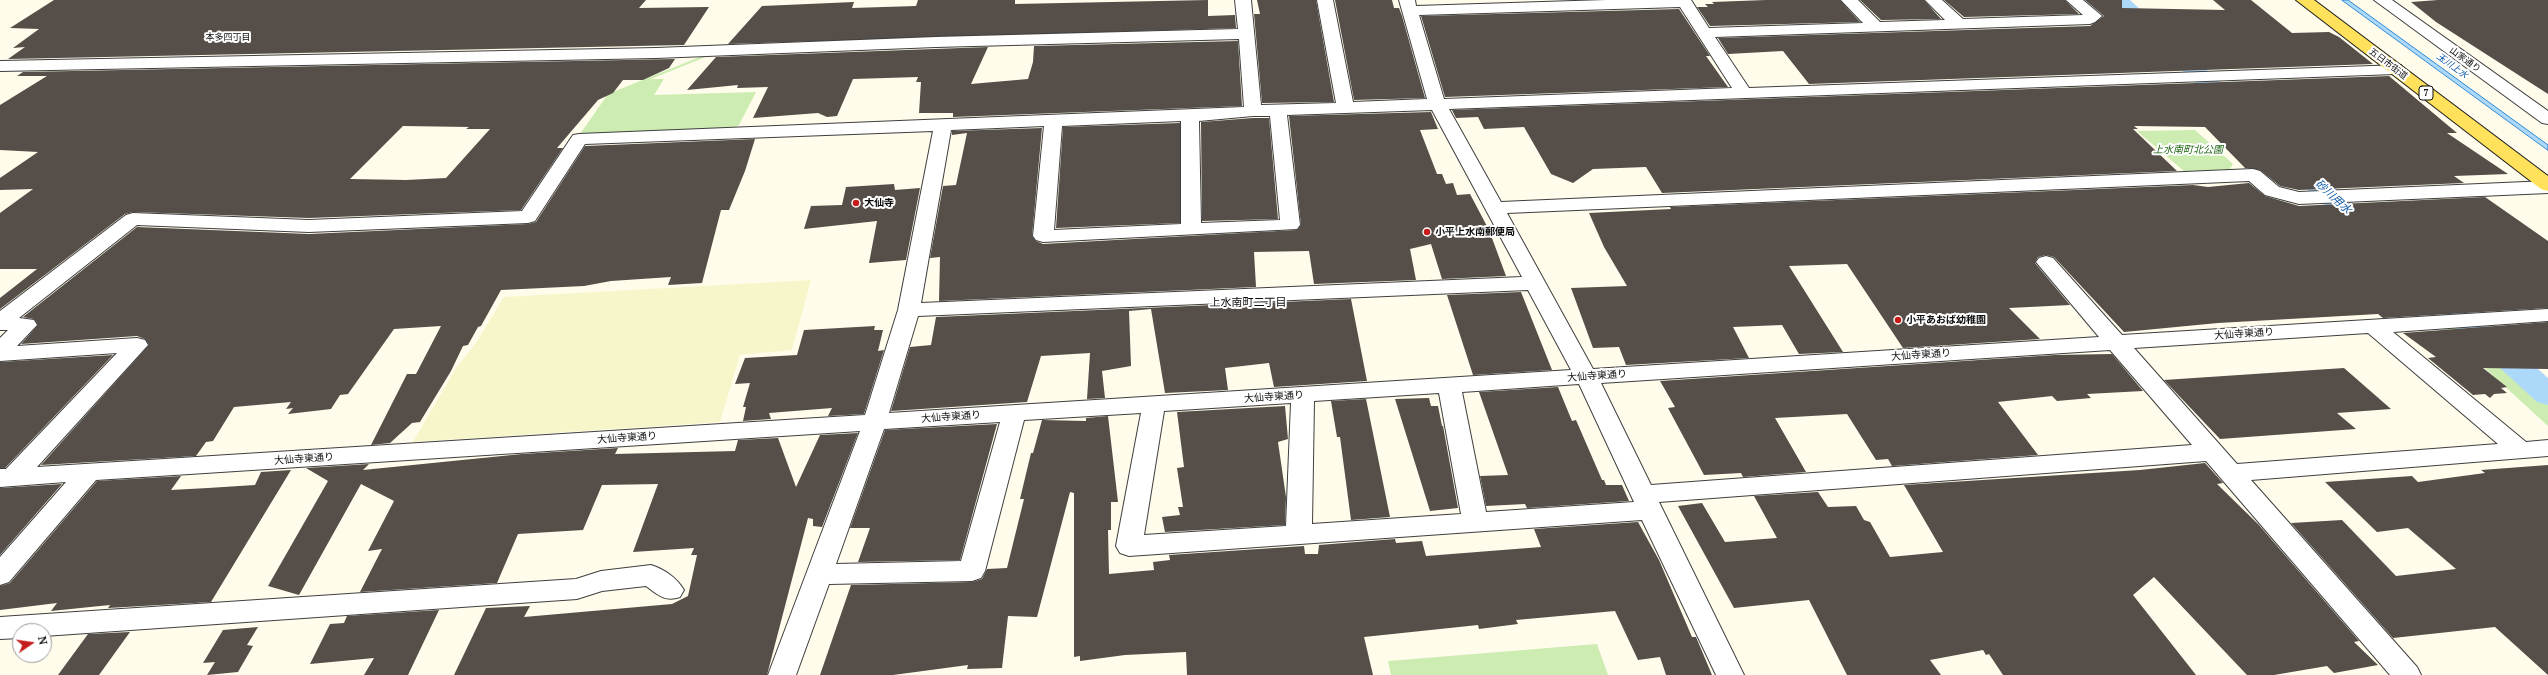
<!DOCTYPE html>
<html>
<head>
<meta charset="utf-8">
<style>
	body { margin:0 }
	#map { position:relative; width:2548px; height:675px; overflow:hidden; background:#fffceb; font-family:"PT Serif",serif }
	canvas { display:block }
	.north { position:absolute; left:12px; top:623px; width:40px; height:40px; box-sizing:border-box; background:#fff; border:1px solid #9e9e9e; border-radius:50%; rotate:77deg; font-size:11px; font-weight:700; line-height:16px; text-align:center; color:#0c0c0c }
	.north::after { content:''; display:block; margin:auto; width:14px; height:18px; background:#c51d1b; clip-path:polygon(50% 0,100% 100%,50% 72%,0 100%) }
</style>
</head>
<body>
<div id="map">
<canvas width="2548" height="675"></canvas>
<div class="north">N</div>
</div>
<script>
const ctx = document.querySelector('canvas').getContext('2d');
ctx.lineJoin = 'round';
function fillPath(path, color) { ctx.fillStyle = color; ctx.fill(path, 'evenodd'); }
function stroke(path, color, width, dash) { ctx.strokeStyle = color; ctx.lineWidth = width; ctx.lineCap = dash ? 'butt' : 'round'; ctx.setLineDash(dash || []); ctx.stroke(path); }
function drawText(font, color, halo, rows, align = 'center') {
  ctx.font = font + ' "PT Serif","Noto Sans JP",serif'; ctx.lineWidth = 4; ctx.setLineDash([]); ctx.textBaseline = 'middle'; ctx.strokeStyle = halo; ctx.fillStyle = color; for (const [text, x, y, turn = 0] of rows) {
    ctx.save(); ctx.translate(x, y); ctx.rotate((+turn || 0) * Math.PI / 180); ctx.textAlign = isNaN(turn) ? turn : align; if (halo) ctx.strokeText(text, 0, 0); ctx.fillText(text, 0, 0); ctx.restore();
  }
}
fillPath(new Path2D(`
	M 811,280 L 792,350 L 740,355 L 720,422 L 413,442 L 456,368 L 475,344 L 504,297 Z`), '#f7f6ca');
fillPath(new Path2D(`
	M 702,56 L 708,56 L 651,79 L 664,79 L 654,95 L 756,92 L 739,125 L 734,128 L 580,134 L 608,94 Z
	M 2195,130 L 2233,164 L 2230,169 L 2185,172 L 2137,131 Z
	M 2462,324 L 2548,403 L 2548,426 L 2440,327 Z
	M 1597,644 L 1608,675 L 1391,675 L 1388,661 Z`), '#cdecb2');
const water = new Path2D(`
	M 2342,0 L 2348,0 L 2548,145 L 2548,150 Z`);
fillPath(water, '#acd8fa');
stroke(water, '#2e89d6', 1);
fillPath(new Path2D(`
	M 2108,0 L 2130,0 L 2244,104 L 2247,109 L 2244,114 L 2236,116 L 2228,114 Z
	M 2293,156 L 2302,158 L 2377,225 L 2381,231 L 2377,237 L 2368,239 L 2359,237 L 2284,168 L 2281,163 L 2284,158 Z
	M 2429,279 L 2439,281 L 2548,378 L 2548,405 L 2537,402 L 2419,293 L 2415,287 L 2419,281 Z`), '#acd8fa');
fillPath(new Path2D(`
	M 54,0 L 646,0 L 639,8 L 709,7 L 684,45 L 8,59 L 25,47 L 13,48 L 39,29 L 10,28 Z
	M 918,0 L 1015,0 L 1015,4 L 1208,0 L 1208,16 L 1235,15 L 1236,28 L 728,44 L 762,6 L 854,2 L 852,8 L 916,6 Z
	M 1257,0 L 1316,0 L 1334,102 L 1262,103 L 1254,14 L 1260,14 Z
	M 1335,0 L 1392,0 L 1394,8 L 1399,8 L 1402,16 L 1425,98 L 1354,100 Z
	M 1766,0 L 1840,0 L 1860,22 L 1710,26 L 1697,7 L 1708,7 L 1705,4 L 1714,4 L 1712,2 Z
	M 1860,0 L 1924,0 L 1941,19 L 1881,20 Z
	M 1944,0 L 2065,0 L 2079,14 L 1964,17 Z
	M 2085,0 L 2122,0 L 2122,8 L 2225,10 L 2213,0 L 2251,0 L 2292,33 L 2329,32 L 2339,37 L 2373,64 L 1809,84 L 1783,51 L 1728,54 L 1718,38 L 2090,26 L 2104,16 Z
	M 2438,0 L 2548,0 L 2548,94 L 2436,22 L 2411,2 Z
	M 1679,9 L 1710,56 L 1706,56 L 1728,87 L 1445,97 L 1421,16 Z
	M 1238,41 L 1242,106 L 953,117 L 953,113 L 919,113 L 921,82 L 916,82 L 918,77 L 853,79 L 837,116 L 827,117 L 818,113 L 753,118 L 768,87 L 737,88 L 738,85 L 687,90 L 716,57 L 988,47 L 971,84 L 1028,79 L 1033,62 L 1034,46 Z
	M 675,59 L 669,68 L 643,80 L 623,80 L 613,93 L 598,100 L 557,148 L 563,148 L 521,210 L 309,218 L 133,212 L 125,214 L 0,309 L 0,298 L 37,269 L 0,269 L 0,213 L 33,189 L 0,190 L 0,178 L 38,152 L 0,150 L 0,105 L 47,76 L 17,76 L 23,72 ZM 403,126 L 469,127 L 466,129 L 490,129 L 446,178 L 406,180 L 350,179 Z
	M 2389,76 L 2457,133 L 2447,133 L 2508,174 L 2454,176 L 2464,183 L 2299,190 L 2280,186 L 2260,170 L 2245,168 L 2205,127 L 2134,126 L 2138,129 L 2133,129 L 2177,171 L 1662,193 L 1646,167 L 1593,169 L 1573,183 L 1551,174 L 1524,127 L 1484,129 L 1478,117 L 1456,118 L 1452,110 Z
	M 1431,112 L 1438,129 L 1420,130 L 1437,174 L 1442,174 L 1446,184 L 1453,183 L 1457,195 L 1470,194 L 1489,230 L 1506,276 L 1442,279 L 1431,244 L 1410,249 L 1416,280 L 1314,284 L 1309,251 L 1254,252 L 1256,287 L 939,301 L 940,257 L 930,258 L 943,186 L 956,185 L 967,133 L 952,135 L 952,131 L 1042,128 L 1032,236 L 1036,241 L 1043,244 L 1297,230 L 1301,225 L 1289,116 Z
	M 1253,118 L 1269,118 L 1278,219 L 1202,221 L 1201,122 Z
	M 1180,123 L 1180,223 L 1056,228 L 1063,127 Z
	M 755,139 L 745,171 L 729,210 L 721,210 L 702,283 L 668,285 L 671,277 L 611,281 L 584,286 L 501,290 L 481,326 L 478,327 L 468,345 L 463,346 L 451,371 L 420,422 L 412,423 L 390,443 L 371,445 L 407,374 L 416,374 L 441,326 L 394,329 L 348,394 L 340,395 L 331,409 L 288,414 L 293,408 L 286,409 L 291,402 L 234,407 L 213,441 L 206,442 L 196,456 L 41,465 L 149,345 L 145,339 L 137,336 L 21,344 L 38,325 L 34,319 L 23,317 L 137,227 L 309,234 L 528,224 L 536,222 L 585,146 Z
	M 2249,183 L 2265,196 L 2299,206 L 2485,197 L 2548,241 L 2548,308 L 2383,318 L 2378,314 L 2218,323 L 2124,332 L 2054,257 L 2046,255 L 2038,257 L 2035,263 L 2070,305 L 2009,308 L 2040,339 L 1903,348 L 1847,264 L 1789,266 L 1843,352 L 1799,354 L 1782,325 L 1733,327 L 1749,358 L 1626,365 L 1619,347 L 1593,348 L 1571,288 L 1627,286 L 1604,247 L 1589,213 L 1671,209 L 1670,207 L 2193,185 L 2208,187 Z
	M 894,184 L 895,190 L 920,188 L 906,260 L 869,263 L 877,221 L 804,229 L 811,206 L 842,205 L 846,187 Z
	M 1521,292 L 1552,370 L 1473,375 L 1447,295 Z
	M 1351,299 L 1367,381 L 1274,387 L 1269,363 L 1225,368 L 1228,390 L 1165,393 L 1151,309 L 1129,311 L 1131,366 L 1102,371 L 1105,398 L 1087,399 L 1090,353 L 1041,356 L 1027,402 L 891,411 L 910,347 L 931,345 L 936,317 Z
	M 2548,322 L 2548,369 L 2483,368 L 2507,387 L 2501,388 L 2507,393 L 2494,394 L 2490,398 L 2485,394 L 2473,395 L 2428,358 L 2436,357 L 2403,333 Z
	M 875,326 L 874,330 L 883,330 L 878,351 L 884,350 L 864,414 L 828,416 L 832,408 L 769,413 L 771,419 L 743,421 L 746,407 L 743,407 L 750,383 L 735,384 L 745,358 L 797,355 L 804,330 Z
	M 2112,354 L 2143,391 L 2087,394 L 2091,398 L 2057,401 L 2052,396 L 1998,402 L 2038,455 L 1892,466 L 1888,459 L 1876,460 L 1847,414 L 1775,418 L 1806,472 L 1743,477 L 1741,473 L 1704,475 L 1668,408 L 1675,407 L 1660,381 L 2055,355 Z
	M 113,355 L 5,468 L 0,468 L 0,362 Z
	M 2344,368 L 2391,409 L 2337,413 L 2356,429 L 2220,439 L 2164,380 Z
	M 1558,387 L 1572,421 L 1576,420 L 1602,480 L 1604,480 L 1606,485 L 1622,485 L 1629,501 L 1527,508 L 1525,504 L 1486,506 L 1480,476 L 1508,475 L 1479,392 Z
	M 1429,398 L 1431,406 L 1438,406 L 1442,426 L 1443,426 L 1458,508 L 1430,511 L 1395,399 Z
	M 1366,399 L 1390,517 L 1351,520 L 1340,437 L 1337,437 L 1331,401 Z
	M 1285,406 L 1288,439 L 1278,442 L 1286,497 L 1285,525 L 1165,532 L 1162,517 L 1180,515 L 1178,507 L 1183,507 L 1177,468 L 1184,467 L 1177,412 Z
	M 1108,416 L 1118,502 L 1111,502 L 1111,530 L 1108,530 L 1109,574 L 1154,570 L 1153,562 L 1170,560 L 1169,555 L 1304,546 L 1305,554 L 1318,554 L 1319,545 L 1395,539 L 1396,543 L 1422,541 L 1426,556 L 1541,547 L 1534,529 L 1638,522 L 1659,560 L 1692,637 L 1696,637 L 1712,675 L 1666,675 L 1660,657 L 1638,660 L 1615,611 L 1516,620 L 1518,624 L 1479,629 L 1478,625 L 1364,637 L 1373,675 L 1187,675 L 1186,652 L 1125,655 L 1080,661 L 1080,656 L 1074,657 L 1074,493 L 1070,492 L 1037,617 L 1008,616 L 1002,668 L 967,669 L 968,665 L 893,675 L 820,675 L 851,585 L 972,582 L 982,579 L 987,569 L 1007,568 L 1024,499 L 1020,499 L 1031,453 L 1033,453 L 1042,420 L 1086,421 L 1086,418 Z
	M 997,424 L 960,560 L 858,562 L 870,528 L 850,528 L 885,430 Z
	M 858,433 L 822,527 L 813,526 L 813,519 L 808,518 L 767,675 L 454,675 L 486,608 L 530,606 L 524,617 L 672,604 L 688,596 L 697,555 L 691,555 L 694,548 L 633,552 L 658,484 L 602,485 L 583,530 L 518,534 L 497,583 L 360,592 L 382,549 L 368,551 L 394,501 L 361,484 L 299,595 L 268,586 L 328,481 L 306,468 L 369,464 L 363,470 L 522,454 L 618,448 L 615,454 L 735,451 L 738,440 L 778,438 L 796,487 L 820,435 Z
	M 2205,463 L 2223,483 L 2217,484 L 2259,525 L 2359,641 L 2354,642 L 2378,665 L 2334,673 L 2327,666 L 2274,675 L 2247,675 L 2154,577 L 2133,595 L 2196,675 L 2003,675 L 1989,654 L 1986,655 L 1983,650 L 1930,660 L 1941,675 L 1847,675 L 1809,600 L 1734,608 L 1678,506 L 1702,503 L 1725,542 L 1777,538 L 1754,496 L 1818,492 L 1828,507 L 1856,506 L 1864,520 L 1870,522 L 1890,557 L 1943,552 L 1904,485 L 2140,470 Z
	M 2548,465 L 2548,675 L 2495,627 L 2393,638 L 2291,523 L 2342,520 L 2396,576 L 2456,569 L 2408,528 L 2377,532 L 2325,482 L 2412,476 L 2418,482 L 2485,473 L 2481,470 Z
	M 291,470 L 211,602 L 108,608 L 110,605 L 51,611 L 57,603 L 0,610 L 0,586 L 10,583 L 97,481 L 181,476 L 171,490 L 208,488 L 255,485 L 261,472 Z
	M 62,484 L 0,555 L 0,488 Z
	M 439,610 L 408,675 L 364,675 L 374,658 L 310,664 L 330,624 L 344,623 L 347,616 Z
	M 258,627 L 247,645 L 253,646 L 238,672 L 207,675 L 215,662 L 203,663 L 223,630 Z
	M 130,632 L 99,675 L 58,675 L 88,634 Z`), '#564e48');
const minor = new Path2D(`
	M 1235,0 L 1251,0 L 1261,105 L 1336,103 L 1317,0 L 1333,0 L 1353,102 L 1427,99 L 1399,0 L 1415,0 L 1416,6 L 1606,0 L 1691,0 L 1709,28 L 1863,23 L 1841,0 L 1858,0 L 1880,22 L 1945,20 L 1925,0 L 1942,0 L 1963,19 L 2083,15 L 2066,0 L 2083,0 L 2102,16 L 2095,22 L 2090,24 L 1715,37 L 1749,88 L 2401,65 L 2403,69 L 2395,74 L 1449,109 L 1501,202 L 2253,169 L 2260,171 L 2279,187 L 2299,192 L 2548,181 L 2548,193 L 2299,204 L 2265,195 L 2249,181 L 1507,213 L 1593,369 L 2099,337 L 2036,262 L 2039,258 L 2046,256 L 2053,258 L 2122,335 L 2548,309 L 2548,321 L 2393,332 L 2526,442 L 2548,440 L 2548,456 L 2251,480 L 2417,667 L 2421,675 L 2390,675 L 2206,461 L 1659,502 L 1744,675 L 1716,675 L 1642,520 L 1129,556 L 1120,553 L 1116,546 L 1141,413 L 1024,420 L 985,571 L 981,578 L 972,581 L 829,584 L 796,675 L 768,675 L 860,431 L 96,480 L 9,582 L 0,585 L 0,557 L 66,482 L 0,487 L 0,469 L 6,469 L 117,353 L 0,361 L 0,338 L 8,330 L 0,330 L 0,311 L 126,215 L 133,213 L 309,220 L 522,211 L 573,135 L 579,134 L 1244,107 L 1239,39 L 936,47 L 656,58 L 0,71 L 0,61 L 656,48 L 936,37 L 1238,29 ZM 1680,7 L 1732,88 L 1444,99 L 1419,15 ZM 1432,110 L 1522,277 L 921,303 L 951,130 L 1044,126 L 1033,236 L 1036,240 L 1043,242 L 1297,229 L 1300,225 L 1287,115 ZM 1253,116 L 1270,116 L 1280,220 L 1201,223 L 1199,121 ZM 1181,121 L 1181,224 L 1054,230 L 1062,126 ZM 933,131 L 898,310 L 865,415 L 37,467 L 148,345 L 145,340 L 137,338 L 17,346 L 37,325 L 34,320 L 19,318 L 137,225 L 309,232 L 528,223 L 535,221 L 585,144 ZM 1528,290 L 1571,370 L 889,413 L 918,316 ZM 2368,333 L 2498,444 L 2237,464 L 2134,348 ZM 2110,350 L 2192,445 L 1651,485 L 1601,383 ZM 1579,384 L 1634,502 L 1486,512 L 1462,392 ZM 1439,393 L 1461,514 L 1312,524 L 1314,401 ZM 1291,403 L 1286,526 L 1144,535 L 1164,411 ZM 1000,422 L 961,561 L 836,564 L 884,429 Z
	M 2374,0 L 2392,0 L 2548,111 L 2548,124 L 2542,123 Z
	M 651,565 C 664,569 677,578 684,590 L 680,597 C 665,602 658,595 646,586 L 602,591 L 577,599 L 44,636 L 44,631 L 20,631 L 20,638 L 0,639 L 0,617 L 576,579 L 601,571 Z`);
const major = new Path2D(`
	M 2296,0 L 2314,0 L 2548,176 L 2548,191 L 2541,189 Z`);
stroke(minor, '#3f3f3f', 2);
stroke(major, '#1d1d1d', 2);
fillPath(minor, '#fff');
fillPath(major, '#ffe15b');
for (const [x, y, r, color] of [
	[856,203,4,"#c51d1b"],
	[1427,232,4,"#c51d1b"],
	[1898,320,4,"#c51d1b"]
]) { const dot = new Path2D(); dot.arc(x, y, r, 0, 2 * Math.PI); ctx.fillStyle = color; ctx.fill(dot); stroke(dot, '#fff', 1.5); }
drawText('9px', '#0c0c0c', '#fff', [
	["本多四丁目",228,37]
]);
drawText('9px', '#0c0c0c', '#fff', [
	["山家通り",2465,60,36],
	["五日市街道",2388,64,37]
]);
drawText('italic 9px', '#0e5aa6', '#fff', [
	["玉川上水",2452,66,36]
]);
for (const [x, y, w] of [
	[2426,93,14]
]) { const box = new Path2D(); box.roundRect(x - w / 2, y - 7, w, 14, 3); ctx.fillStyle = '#fff'; ctx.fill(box); stroke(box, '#0c0c0c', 1); }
drawText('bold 9px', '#0c0c0c', null, [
	["7",2426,93]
]);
drawText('italic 10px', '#246818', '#fff', [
	["上水南町北公園",2188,150]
]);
drawText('bold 10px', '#0c0c0c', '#fff', [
	["大仙寺",864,203],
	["小平上水南郵便局",1435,232],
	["小平あおば幼稚園",1906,320]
], 'left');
drawText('10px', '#0c0c0c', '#fff', [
	["大仙寺東通り",2244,334,-4],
	["大仙寺東通り",1921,355,-4],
	["大仙寺東通り",1597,376,-4],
	["大仙寺東通り",1274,397,-4],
	["大仙寺東通り",951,417,-4],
	["大仙寺東通り",627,438,-4],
	["大仙寺東通り",304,459,-4]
]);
drawText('italic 11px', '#0e5aa6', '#fff', [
	["砂川用水",2333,197,43]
]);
drawText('11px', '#0c0c0c', '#fff', [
	["上水南町二丁目",1248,303]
]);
</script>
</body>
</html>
